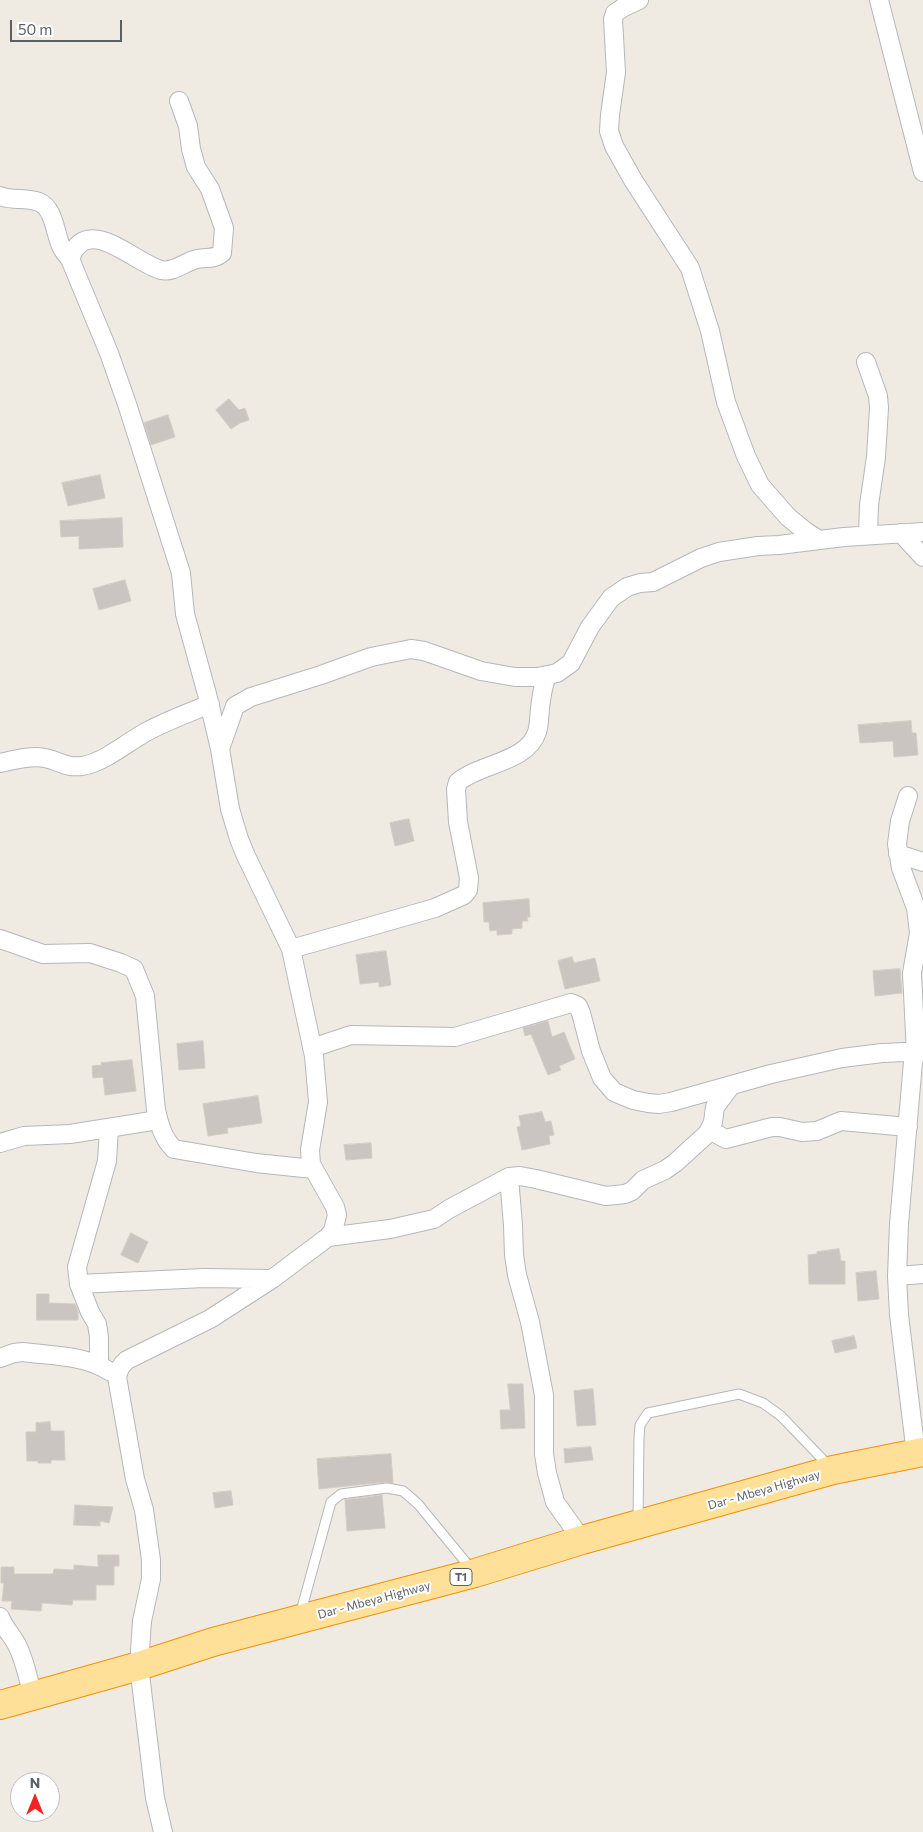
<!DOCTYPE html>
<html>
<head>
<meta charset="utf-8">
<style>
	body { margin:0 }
	#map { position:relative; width:923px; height:1832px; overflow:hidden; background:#efebe3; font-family:Commissioner,sans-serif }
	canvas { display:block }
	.north { position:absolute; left:10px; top:1772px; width:50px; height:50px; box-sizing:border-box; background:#fff; border:1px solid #bdbfc1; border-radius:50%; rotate:0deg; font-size:14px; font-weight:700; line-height:20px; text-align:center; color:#5b6065 }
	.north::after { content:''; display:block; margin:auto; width:18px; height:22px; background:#f52325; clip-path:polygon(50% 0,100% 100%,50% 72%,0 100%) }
	.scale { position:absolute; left:10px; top:20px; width:112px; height:22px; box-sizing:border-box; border:2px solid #5b6065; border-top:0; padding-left:6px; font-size:15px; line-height:18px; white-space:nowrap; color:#5b6065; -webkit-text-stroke:4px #fff; paint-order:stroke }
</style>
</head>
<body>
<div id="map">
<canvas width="923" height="1832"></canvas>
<div class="north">N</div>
<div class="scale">50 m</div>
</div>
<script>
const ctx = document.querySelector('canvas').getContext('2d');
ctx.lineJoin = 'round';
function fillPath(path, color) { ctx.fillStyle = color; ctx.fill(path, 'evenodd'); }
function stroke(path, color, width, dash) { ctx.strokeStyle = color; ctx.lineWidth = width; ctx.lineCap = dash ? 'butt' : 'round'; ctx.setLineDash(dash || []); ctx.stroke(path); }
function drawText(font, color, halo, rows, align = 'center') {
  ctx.font = font + ' Commissioner,sans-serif'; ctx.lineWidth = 4; ctx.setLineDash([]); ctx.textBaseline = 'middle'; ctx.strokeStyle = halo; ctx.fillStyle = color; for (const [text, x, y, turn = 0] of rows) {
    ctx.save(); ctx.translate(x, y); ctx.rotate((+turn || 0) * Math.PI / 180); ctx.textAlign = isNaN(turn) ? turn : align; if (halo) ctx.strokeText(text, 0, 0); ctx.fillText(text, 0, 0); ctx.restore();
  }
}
const building = new Path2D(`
	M 229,399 L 239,410 L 245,408 L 249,420 L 240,423 L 231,429 L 216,410 Z
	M 168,415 L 175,437 L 151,445 L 144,423 Z
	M 100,475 L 105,498 L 68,506 L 62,483 Z
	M 122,518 L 123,547 L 79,549 L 79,536 L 61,537 L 60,521 Z
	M 125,580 L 131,601 L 99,610 L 93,589 Z
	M 911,721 L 912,733 L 916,733 L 918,755 L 894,757 L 893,741 L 860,743 L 858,725 Z
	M 409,819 L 414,841 L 395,846 L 390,823 Z
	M 529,899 L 530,917 L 527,917 L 528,921 L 522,921 L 522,928 L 512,929 L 512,934 L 497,935 L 497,930 L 490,931 L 489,922 L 484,922 L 483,903 Z
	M 386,951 L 391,985 L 379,987 L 379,982 L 360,984 L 356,955 Z
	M 572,957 L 574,963 L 595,958 L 600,981 L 565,989 L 558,961 Z
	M 900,969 L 902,993 L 875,996 L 873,971 Z
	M 548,1021 L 552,1037 L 564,1032 L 575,1059 L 559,1066 L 561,1070 L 548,1075 L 531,1034 L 525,1036 L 523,1028 Z
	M 203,1041 L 205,1068 L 179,1070 L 177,1044 Z
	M 132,1060 L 136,1091 L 105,1095 L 103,1077 L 93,1078 L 92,1066 L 102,1065 L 101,1063 Z
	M 258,1096 L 262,1123 L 227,1128 L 228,1133 L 208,1136 L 203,1104 Z
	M 542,1112 L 545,1122 L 551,1121 L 554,1135 L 549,1136 L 550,1144 L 522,1150 L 517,1127 L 521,1126 L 519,1116 Z
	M 371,1143 L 372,1158 L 346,1160 L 344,1145 Z
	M 131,1233 L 148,1242 L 138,1263 L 121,1255 Z
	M 839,1249 L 841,1261 L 845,1261 L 845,1284 L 809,1284 L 808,1255 L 817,1254 L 817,1252 Z
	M 876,1271 L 879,1299 L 858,1301 L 856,1273 Z
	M 37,1294 L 49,1294 L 49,1303 L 75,1304 L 78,1311 L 78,1320 L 37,1320 Z
	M 854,1336 L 857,1348 L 835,1353 L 832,1341 Z
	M 508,1384 L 523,1384 L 525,1428 L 501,1429 L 500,1410 L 510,1410 Z
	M 593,1389 L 596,1425 L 577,1426 L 574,1391 Z
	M 50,1422 L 51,1431 L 64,1431 L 65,1460 L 51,1460 L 51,1463 L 38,1463 L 38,1461 L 27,1461 L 26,1432 L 36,1432 L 36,1423 Z
	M 591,1447 L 593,1460 L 565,1463 L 564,1449 Z
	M 391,1454 L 393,1483 L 386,1482 L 319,1489 L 317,1459 Z
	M 231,1491 L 233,1505 L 215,1508 L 213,1493 Z
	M 382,1495 L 385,1528 L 347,1531 L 345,1500 Z
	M 75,1505 L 113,1507 L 109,1523 L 100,1521 L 100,1526 L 74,1525 Z
	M 98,1555 L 119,1555 L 119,1566 L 114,1566 L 114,1585 L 96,1585 L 96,1600 L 73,1600 L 72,1605 L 42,1603 L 41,1611 L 11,1609 L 12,1601 L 2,1601 L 4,1583 L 1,1583 L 1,1567 L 14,1567 L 14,1574 L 53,1574 L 54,1569 L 74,1570 L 74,1565 L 98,1567 Z`);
fillPath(building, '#cac5c0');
stroke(building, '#d4ccc1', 1);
const service = new Path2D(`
	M 638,1520 L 639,1438 L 640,1425 L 648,1413 L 739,1394 L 763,1403 L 781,1416 L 830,1467
	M 300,1615 L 331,1502 L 341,1494 L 387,1488 L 403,1491 L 418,1504 L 473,1571`);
const minor = new Path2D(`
	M 639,0 L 624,7 L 615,13 L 613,19 L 616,72 L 610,115 L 609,131 L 614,146 L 633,180 L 690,268 L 710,331 L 726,402 L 746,456 L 760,485 L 788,517 L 805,531 L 819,540
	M 879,0 L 923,172
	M 0,196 C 12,201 26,197 39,202 C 54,208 55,233 61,246 C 63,251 67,255 70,259 L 109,353 L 127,404 L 181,573 L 185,614 L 207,694 L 220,749
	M 70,259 C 87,212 134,263 161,270 C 174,273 184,262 197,259 C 207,257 213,260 222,253 L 224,228 L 210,189 L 196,167 L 191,149 L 188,126 L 179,101
	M 866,362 L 878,396 L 879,408 L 876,457 L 869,505 L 868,535
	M 901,533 L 923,557
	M 0,763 C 14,760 31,755 45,758 C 60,761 65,768 82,766 C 105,762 126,743 146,732 C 166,721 188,713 210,704
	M 898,854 L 923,862
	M 0,939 L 43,954 L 90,953 L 121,963 L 134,969 L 145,996 L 156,1110 C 159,1123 163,1139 174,1149 L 256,1163 L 313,1169
	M 291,949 L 435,908 L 464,895 L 468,890 L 469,878 L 458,822 L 456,789 L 458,782 C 479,764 528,762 537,732 C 540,722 539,711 541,701 C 542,692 544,684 547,675
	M 312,1048 L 351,1035 L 455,1037 L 571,1003 L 578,1006 L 581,1013 L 591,1051 L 602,1078 L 614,1092 L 633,1100 L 648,1103 L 659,1104 L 671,1102 L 771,1074 L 842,1058 L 882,1053 L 905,1052 L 916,1054 L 912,973 L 919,933 L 916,908 L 901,868 L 897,844 L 900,821 L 908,796
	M 709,1130 L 726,1139 L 772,1127 L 780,1127 L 802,1132 L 817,1131 L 841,1121 L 908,1127
	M 0,1143 L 24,1136 L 70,1134 L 158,1120
	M 509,1177 L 513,1225 L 514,1255 L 517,1275 L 530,1322 L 544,1395 L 544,1454 L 547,1473 L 555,1502 L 582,1540
	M 328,1237 L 390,1229 L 434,1219 L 449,1209 L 509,1177 L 520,1176 L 536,1179 L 606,1196 L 625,1194 L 632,1191 L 643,1180 L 665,1170 L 675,1163 L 708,1133 L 713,1122 L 715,1107 L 730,1087
	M 897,1276 L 923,1274
	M 79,1284 L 204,1278 L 272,1279
	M 0,1358 L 14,1353 L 23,1352 C 51,1356 85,1355 109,1371
	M 99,1365 L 99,1337 L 97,1324 L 90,1312 L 79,1284 L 77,1267 L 107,1161 L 109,1129
	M 916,1454 L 899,1315 L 897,1276 L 899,1224 L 913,1062 L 916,1054 L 923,1049
	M 0,1617 C 4,1628 12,1635 17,1645 C 25,1660 28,1679 33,1696
	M 163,1832 L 155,1798 L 139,1666 L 142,1621 L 151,1579 L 151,1560 L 144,1510 L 135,1479 L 117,1377 C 119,1369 121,1365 127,1360 L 210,1319 L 272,1279 L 328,1237 L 333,1231 L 337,1215 L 335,1207 L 311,1164 L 310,1150 L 318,1102 L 314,1056 L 291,949 L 246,856 L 239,839 L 230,809 L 220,749 L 235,706 L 251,697 L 321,675 L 371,657 L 411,649 L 424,651 L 481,671 L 515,677 L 538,677 L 557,673 L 571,663 L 590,627 L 611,598 L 627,587 L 640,583 L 653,582 L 701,558 L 719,552 L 758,546 L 779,545 L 844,537 L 923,532`);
const trunk = new Path2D(`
	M 0,1705 L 139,1666 L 213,1642 L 475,1573 L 582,1540 L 833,1470 L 923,1452`);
stroke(service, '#b4b7bb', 11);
stroke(minor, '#b4b7bb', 20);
stroke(trunk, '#f29100', 30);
stroke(service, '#fff', 9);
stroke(minor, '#fff', 18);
stroke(trunk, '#ffe099', 28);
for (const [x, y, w] of [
	[461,1577,22]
]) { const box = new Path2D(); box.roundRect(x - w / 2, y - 8.5, w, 17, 4); ctx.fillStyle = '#fff'; ctx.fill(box); stroke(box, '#5b6065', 1); }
drawText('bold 11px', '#5b6065', null, [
	["T1",461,1577]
]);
drawText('12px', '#5b6065', '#fff', [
	["Dar - Mbeya Highway",764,1490,-16],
	["Dar - Mbeya Highway",374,1600,-15]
]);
</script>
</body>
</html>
